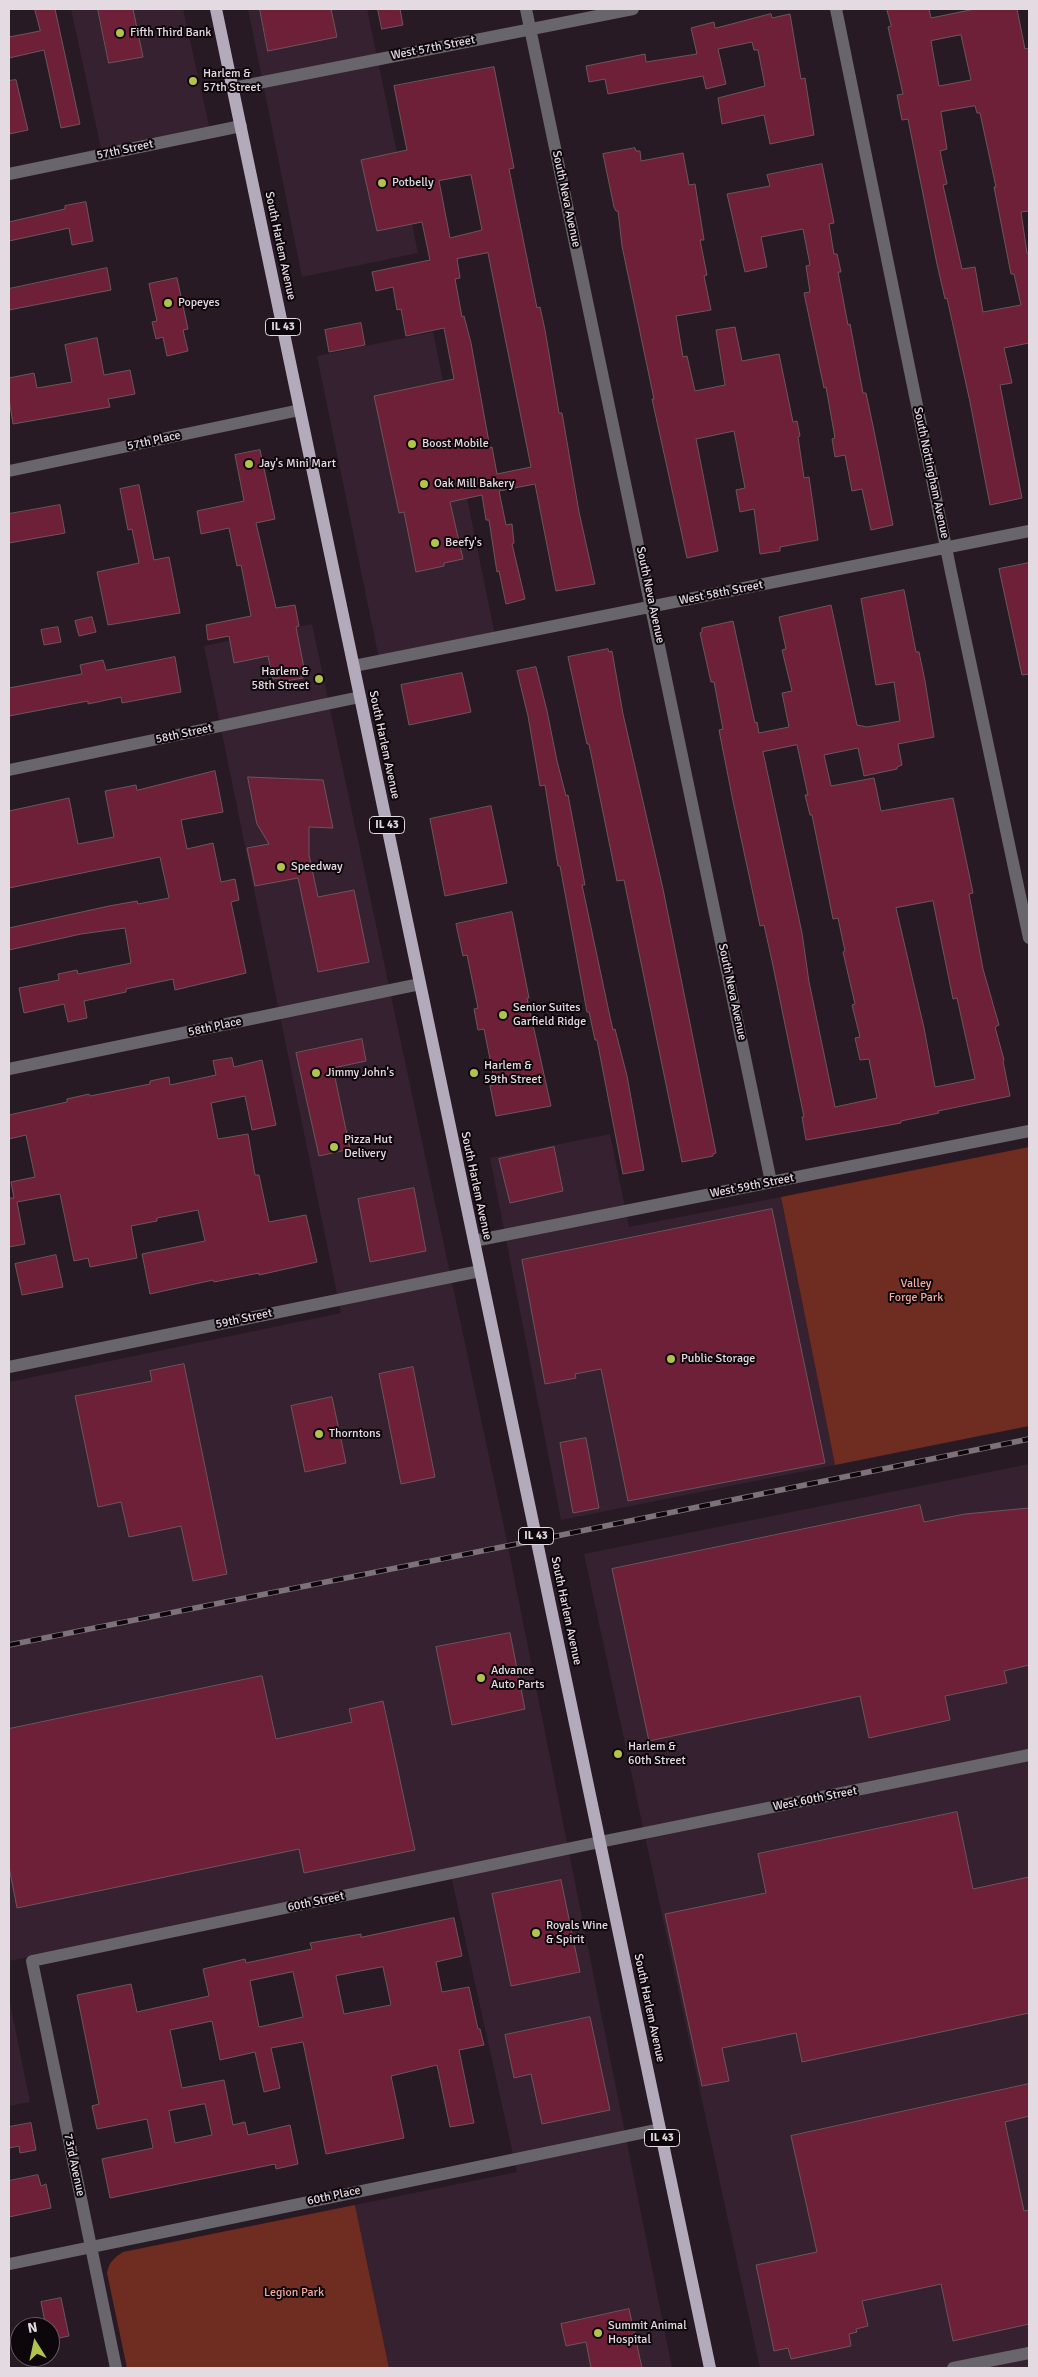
<!DOCTYPE html>
<html>
<head>
<meta charset="utf-8">
<style>
	body { margin:0 }
	#map { position:relative; width:1038px; height:2377px; overflow:hidden; background:#281a24; font-family:Signika,sans-serif }
	canvas { display:block }
	.frame { position:absolute; inset:0; border:10px solid #e4dae1; pointer-events:none }
	.north { position:absolute; left:10px; top:2317px; width:50px; height:50px; box-sizing:border-box; background:#0d070b; border:1px solid #635b61; border-radius:50%; rotate:350deg; font-size:14px; font-weight:700; line-height:20px; text-align:center; color:#e4dae1 }
	.north::after { content:''; display:block; margin:auto; width:18px; height:22px; background:#b2c34c; clip-path:polygon(50% 0,100% 100%,50% 72%,0 100%) }
</style>
</head>
<body>
<div id="map">
<canvas width="1038" height="2377"></canvas>
<div class="frame"></div>
<div class="north">N</div>
</div>
<script>
const ctx = document.querySelector('canvas').getContext('2d');
ctx.lineJoin = 'round';
function fillPath(path, color) { ctx.fillStyle = color; ctx.fill(path, 'evenodd'); }
function stroke(path, color, width, dash) { ctx.strokeStyle = color; ctx.lineWidth = width; ctx.lineCap = dash ? 'butt' : 'round'; ctx.setLineDash(dash || []); ctx.stroke(path); }
function drawText(font, color, halo, rows, align = 'center') {
  ctx.font = font + ' Signika,sans-serif'; ctx.lineWidth = 4; ctx.setLineDash([]); ctx.textBaseline = 'middle'; ctx.strokeStyle = halo; ctx.fillStyle = color; for (const [text, x, y, turn = 0] of rows) {
    ctx.save(); ctx.translate(x, y); ctx.rotate((+turn || 0) * Math.PI / 180); ctx.textAlign = isNaN(turn) ? turn : align; if (halo) ctx.strokeText(text, 0, 0); ctx.fillText(text, 0, 0); ctx.restore();
  }
}
fillPath(new Path2D(`
	M 71,9 L 183,9 L 210,130 L 102,153 Z
	M 248,9 L 367,9 L 418,253 L 302,277 Z
	M 433,332 L 496,640 L 380,664 L 317,356 Z
	M 312,624 L 504,1527 L 672,2368 L 389,2368 L 355,2205 L 517,2172 L 450,1871 L 9,1961 L 9,1382 L 341,1313 L 204,646 Z
	M 610,1134 L 629,1227 L 781,1197 L 835,1465 L 561,1520 L 490,1158 Z
	M 1029,1464 L 1029,2368 L 760,2368 L 584,1554 Z
	M 9,1998 L 30,2102 L 9,2106 Z`), '#35212f');
fillPath(new Path2D(`
	M 1029,1147 L 1029,1426 L 835,1465 L 781,1197 Z
	M 355,2205 L 389,2368 L 127,2368 L 107,2273 C 109,2262 114,2258 123,2252 Z`), '#6e2d20');
const building = new Path2D(`
	M 35,9 L 55,9 L 80,124 L 61,128 L 44,50 L 9,58 L 9,37 L 40,31 Z
	M 98,9 L 133,9 L 143,57 L 109,63 Z
	M 260,9 L 331,9 L 337,37 L 268,51 Z
	M 378,9 L 400,9 L 403,25 L 382,29 Z
	M 887,9 L 929,9 L 931,18 L 975,9 L 1017,9 L 1025,49 L 1029,48 L 1029,211 L 1021,212 L 1027,253 L 1029,253 L 1029,343 L 1004,348 L 1012,383 L 1000,385 L 1022,498 L 990,505 L 970,402 L 947,298 L 945,299 L 937,264 L 908,119 L 902,120 L 897,95 L 903,94 L 888,27 L 891,26 ZM 961,35 L 971,80 L 939,86 L 931,41 ZM 975,106 L 977,113 L 980,113 L 996,187 L 994,187 L 1011,274 L 1014,274 L 1021,305 L 983,312 L 975,267 L 962,269 L 943,185 L 947,184 L 940,151 L 947,149 L 941,112 Z
	M 771,14 L 772,18 L 790,14 L 801,79 L 805,78 L 814,135 L 770,144 L 764,115 L 722,124 L 718,98 L 765,86 L 758,50 L 754,50 L 752,42 L 718,49 L 726,84 L 706,89 L 703,76 L 608,94 L 605,79 L 589,82 L 586,66 L 645,54 L 646,62 L 697,54 L 691,28 L 714,22 L 715,28 Z
	M 494,67 L 514,168 L 509,169 L 536,303 L 537,308 L 540,307 L 545,330 L 559,413 L 562,413 L 579,512 L 595,584 L 556,591 L 535,484 L 499,491 L 506,525 L 512,524 L 514,543 L 512,544 L 525,599 L 506,604 L 499,571 L 497,572 L 489,520 L 486,520 L 482,495 L 450,502 L 463,559 L 444,563 L 444,566 L 416,572 L 404,512 L 399,513 L 374,396 L 454,379 L 444,328 L 406,336 L 401,309 L 397,310 L 393,287 L 376,291 L 372,272 L 430,260 L 422,222 L 377,231 L 361,160 L 407,150 L 394,86 ZM 471,175 L 482,230 L 450,238 L 439,181 ZM 488,253 L 531,467 L 497,474 L 492,447 L 490,448 L 471,343 L 464,316 L 462,317 L 455,279 L 460,278 L 457,259 Z
	M 16,80 L 28,130 L 9,134 L 9,81 Z
	M 635,148 L 636,151 L 640,151 L 641,161 L 683,153 L 689,185 L 695,184 L 704,240 L 700,240 L 707,275 L 704,276 L 711,310 L 676,316 L 683,357 L 687,356 L 695,391 L 725,385 L 716,330 L 735,327 L 742,361 L 779,354 L 793,422 L 797,421 L 800,436 L 798,437 L 804,478 L 809,477 L 818,540 L 780,547 L 780,551 L 760,554 L 754,509 L 740,512 L 736,490 L 745,488 L 734,431 L 696,439 L 718,551 L 687,558 L 652,399 L 654,399 L 622,246 L 618,211 L 616,211 L 614,207 L 603,154 Z
	M 822,164 L 834,223 L 829,224 L 834,254 L 837,254 L 841,272 L 838,272 L 848,325 L 850,324 L 863,393 L 866,393 L 873,426 L 893,525 L 871,530 L 862,489 L 852,491 L 845,455 L 835,457 L 832,439 L 835,438 L 826,387 L 824,388 L 804,293 L 810,292 L 806,266 L 810,265 L 803,229 L 761,237 L 767,267 L 745,272 L 727,194 L 770,186 L 767,175 Z
	M 86,202 L 93,241 L 72,245 L 69,228 L 9,241 L 9,222 L 65,209 L 65,206 Z
	M 107,268 L 111,290 L 9,310 L 9,289 Z
	M 177,278 L 188,329 L 183,330 L 188,351 L 167,356 L 163,337 L 156,339 L 152,322 L 157,321 L 149,284 Z
	M 361,323 L 365,345 L 329,352 L 325,330 Z
	M 97,338 L 104,375 L 130,370 L 135,394 L 108,399 L 110,407 L 13,424 L 9,399 L 9,378 L 34,373 L 37,388 L 72,382 L 65,345 Z
	M 260,450 L 275,519 L 256,523 L 276,608 L 295,605 L 299,626 L 296,627 L 305,673 L 303,673 L 303,678 L 280,682 L 279,678 L 273,679 L 268,656 L 234,663 L 229,636 L 208,640 L 206,625 L 251,616 L 241,565 L 237,566 L 229,528 L 201,534 L 197,511 L 244,501 L 235,455 Z
	M 139,485 L 154,560 L 169,557 L 180,613 L 108,625 L 97,572 L 139,563 L 132,529 L 128,530 L 120,489 Z
	M 60,505 L 65,533 L 9,543 L 9,514 Z
	M 1029,563 L 1029,674 L 1022,675 L 999,569 Z
	M 904,590 L 916,652 L 919,652 L 925,681 L 934,737 L 898,744 L 902,765 L 897,767 L 897,769 L 864,776 L 858,748 L 824,755 L 831,786 L 874,778 L 881,811 L 953,798 L 973,893 L 969,894 L 983,969 L 999,1025 L 995,1027 L 1004,1060 L 1003,1061 L 1010,1096 L 938,1111 L 939,1113 L 901,1121 L 901,1123 L 806,1140 L 802,1117 L 804,1117 L 772,961 L 764,925 L 760,926 L 733,801 L 719,730 L 723,729 L 714,682 L 711,682 L 700,633 L 702,632 L 702,628 L 733,621 L 755,723 L 757,722 L 759,733 L 789,727 L 782,693 L 792,691 L 782,650 L 786,649 L 779,617 L 831,605 L 857,725 L 867,727 L 900,721 L 894,682 L 876,685 L 861,599 ZM 797,745 L 808,795 L 805,795 L 810,815 L 812,815 L 833,919 L 838,918 L 845,951 L 843,952 L 855,1004 L 852,1005 L 860,1037 L 855,1038 L 860,1060 L 869,1059 L 877,1098 L 835,1107 L 809,982 L 802,933 L 763,752 ZM 933,901 L 953,999 L 957,998 L 975,1079 L 935,1087 L 924,1028 L 896,908 Z
	M 92,617 L 96,632 L 79,636 L 75,621 Z
	M 58,627 L 61,642 L 44,645 L 41,630 Z
	M 608,649 L 609,652 L 612,651 L 623,714 L 663,889 L 716,1153 L 713,1154 L 713,1156 L 682,1162 L 624,880 L 617,881 L 589,744 L 587,744 L 568,657 Z
	M 175,657 L 181,692 L 122,703 L 121,697 L 88,704 L 88,701 L 9,716 L 9,688 L 82,674 L 80,665 L 103,660 L 106,670 Z
	M 536,667 L 547,711 L 557,761 L 566,796 L 568,795 L 585,885 L 582,885 L 610,1017 L 613,1030 L 615,1029 L 627,1076 L 644,1170 L 623,1174 L 597,1040 L 595,1040 L 589,1012 L 587,1012 L 560,866 L 558,866 L 545,785 L 540,786 L 528,716 L 517,671 Z
	M 462,673 L 471,712 L 409,725 L 401,685 Z
	M 215,771 L 223,812 L 181,820 L 187,849 L 213,843 L 221,882 L 235,879 L 239,900 L 231,902 L 246,973 L 175,990 L 173,979 L 126,989 L 126,992 L 84,1001 L 87,1018 L 68,1022 L 64,1004 L 24,1013 L 19,988 L 59,980 L 58,974 L 77,970 L 78,974 L 131,963 L 125,928 L 81,934 L 9,950 L 9,928 L 109,906 L 137,901 L 138,904 L 169,898 L 160,857 L 9,888 L 9,811 L 69,798 L 78,844 L 114,837 L 105,791 L 136,785 L 137,790 Z
	M 248,777 L 323,780 L 333,828 L 309,827 L 309,855 L 318,897 L 354,890 L 369,962 L 318,972 L 298,878 L 255,886 L 247,848 L 269,844 L 257,824 Z
	M 491,806 L 507,883 L 445,896 L 430,819 Z
	M 512,912 L 529,998 L 527,998 L 551,1106 L 496,1116 L 490,1086 L 495,1084 L 484,1029 L 478,1030 L 474,1009 L 478,1008 L 467,955 L 463,956 L 456,924 Z
	M 362,1039 L 366,1061 L 333,1068 L 350,1149 L 319,1156 L 296,1053 Z
	M 232,1058 L 234,1067 L 262,1060 L 276,1125 L 252,1130 L 245,1096 L 211,1103 L 218,1139 L 248,1134 L 255,1175 L 259,1175 L 269,1222 L 306,1215 L 317,1262 L 259,1275 L 259,1273 L 214,1282 L 213,1280 L 150,1294 L 142,1254 L 205,1241 L 198,1210 L 157,1218 L 157,1221 L 131,1226 L 137,1258 L 90,1267 L 88,1258 L 74,1261 L 60,1194 L 17,1202 L 25,1244 L 9,1247 L 9,1198 L 14,1198 L 11,1182 L 35,1177 L 26,1135 L 9,1139 L 9,1115 L 67,1102 L 67,1099 L 89,1094 L 90,1096 L 150,1084 L 150,1081 L 169,1077 L 170,1085 L 216,1075 L 213,1061 Z
	M 554,1147 L 563,1191 L 510,1203 L 499,1159 Z
	M 414,1188 L 426,1251 L 370,1262 L 358,1199 Z
	M 772,1209 L 825,1463 L 628,1501 L 601,1369 L 575,1374 L 576,1378 L 545,1384 L 522,1260 Z
	M 56,1255 L 63,1287 L 22,1295 L 15,1264 Z
	M 184,1364 L 227,1574 L 193,1581 L 181,1526 L 129,1537 L 121,1502 L 98,1507 L 75,1396 L 152,1381 L 150,1371 Z
	M 413,1367 L 435,1477 L 401,1484 L 379,1374 Z
	M 332,1397 L 346,1463 L 305,1472 L 291,1406 Z
	M 586,1438 L 599,1508 L 573,1513 L 560,1443 Z
	M 920,1505 L 924,1522 L 965,1514 L 1029,1508 L 1029,1665 L 1004,1671 L 1007,1683 L 945,1696 L 950,1720 L 869,1738 L 860,1696 L 649,1741 L 612,1569 Z
	M 510,1633 L 525,1709 L 452,1725 L 436,1647 Z
	M 262,1676 L 276,1739 L 352,1722 L 349,1709 L 383,1701 L 415,1850 L 304,1873 L 299,1849 L 17,1908 L 9,1867 L 9,1729 Z
	M 957,1812 L 973,1889 L 1029,1877 L 1029,2013 L 802,2062 L 796,2033 L 722,2048 L 729,2081 L 702,2086 L 665,1914 L 766,1893 L 758,1854 Z
	M 561,1880 L 580,1972 L 511,1986 L 492,1894 Z
	M 454,1918 L 462,1956 L 436,1962 L 442,1992 L 469,1987 L 478,2029 L 480,2029 L 484,2045 L 459,2050 L 474,2123 L 450,2127 L 437,2065 L 391,2076 L 404,2138 L 326,2154 L 303,2042 L 271,2048 L 280,2088 L 264,2092 L 255,2052 L 220,2060 L 212,2021 L 170,2030 L 182,2088 L 224,2080 L 233,2125 L 245,2122 L 248,2135 L 290,2125 L 298,2164 L 276,2169 L 275,2164 L 110,2198 L 102,2159 L 153,2148 L 147,2119 L 97,2129 L 92,2106 L 99,2104 L 77,1995 L 131,1984 L 137,2012 L 209,1996 L 203,1969 L 245,1959 L 246,1963 L 312,1949 L 310,1943 L 361,1934 L 361,1937 ZM 383,1967 L 391,2005 L 344,2014 L 336,1976 ZM 293,1972 L 303,2017 L 259,2027 L 250,1981 ZM 205,2104 L 212,2135 L 175,2143 L 169,2111 Z
	M 590,2017 L 610,2110 L 542,2124 L 531,2074 L 514,2078 L 505,2035 Z
	M 1029,2084 L 1029,2116 L 1005,2122 L 1024,2211 L 1029,2210 L 1029,2324 L 953,2341 L 941,2284 L 862,2301 L 868,2326 L 856,2329 L 857,2332 L 849,2334 L 851,2346 L 791,2359 L 788,2348 L 774,2351 L 756,2265 L 817,2252 L 791,2136 Z
	M 31,2123 L 36,2150 L 20,2153 L 19,2146 L 9,2148 L 9,2127 Z
	M 38,2175 L 41,2186 L 46,2184 L 51,2208 L 9,2217 L 9,2181 Z
	M 61,2298 L 69,2336 L 50,2340 L 50,2327 L 46,2327 L 41,2302 Z
	M 629,2309 L 642,2368 L 591,2368 L 586,2342 L 566,2346 L 561,2324 Z`);
fillPath(building, '#6e2039');
stroke(building, '#6b565a', 1);
stroke(new Path2D(`
	M 526,9 L 771,1182
	M 836,9 L 951,572 L 1029,938
	M 233,88 L 633,9
	M 9,174 L 241,126
	M 9,471 L 300,410
	M 354,666 L 1029,531
	M 9,770 L 360,697
	M 9,1069 L 420,984
	M 474,1241 L 1029,1131
	M 9,1367 L 480,1271
	M 9,2264 L 660,2129
	M 116,2368 L 32,1961 L 600,1842 L 1029,1755
	M 953,2368 L 1029,2353`), '#69656c', 12);
stroke(new Path2D(`
	M 216,9 L 710,2368`), '#b3abbb', 12);
const rail = new Path2D(`
	M 9,1645 L 537,1540 L 1029,1439`);
stroke(rail, '#7e727a', 5.5);
stroke(rail, '#0d070b', 4, [11]);
for (const [x, y, r, color] of [
	[120,33,5,"#b2c34c"],
	[193,81,5,"#b2c34c"],
	[382,183,5,"#b2c34c"],
	[168,303,5,"#b2c34c"],
	[412,444,5,"#b2c34c"],
	[249,464,5,"#b2c34c"],
	[424,484,5,"#b2c34c"],
	[435,543,5,"#b2c34c"],
	[319,679,5,"#b2c34c"],
	[281,867,5,"#b2c34c"],
	[503,1015,5,"#b2c34c"],
	[316,1073,5,"#b2c34c"],
	[474,1073,5,"#b2c34c"],
	[334,1147,5,"#b2c34c"],
	[671,1359,5,"#b2c34c"],
	[319,1434,5,"#b2c34c"],
	[481,1678,5,"#b2c34c"],
	[618,1754,5,"#b2c34c"],
	[536,1933,5,"#b2c34c"],
	[598,2333,5,"#b2c34c"]
]) { const dot = new Path2D(); dot.arc(x, y, r, 0, 2 * Math.PI); ctx.fillStyle = color; ctx.fill(dot); stroke(dot, '#0d070b', 2); }
for (const [x, y, w] of [
	[283,327,35],
	[387,825,35],
	[536,1536,35],
	[662,2138,35]
]) { const box = new Path2D(); box.roundRect(x - w / 2, y - 8.5, w, 17, 4); ctx.fillStyle = '#0d070b'; ctx.fill(box); stroke(box, '#e4dae1', 1); }
drawText('bold 11px', '#e4dae1', null, [
	["IL 43",283,327],
	["IL 43",387,825],
	["IL 43",536,1536],
	["IL 43",662,2138]
]);
drawText('12px', '#e4dae1', '#0d070b', [
	["Fifth Third Bank",130,33],
	["Harlem &",203,74],
	["57th Street",203,88],
	["Potbelly",392,183],
	["Popeyes",178,303],
	["Boost Mobile",422,444],
	["Jay's Mini Mart",259,464],
	["Oak Mill Bakery",434,484],
	["Beefy's",445,543],
	["Harlem &",309,672,"right"],
	["58th Street",309,686,"right"],
	["Speedway",291,867],
	["Senior Suites",513,1008],
	["Garfield Ridge",513,1022],
	["Harlem &",484,1066],
	["59th Street",484,1080],
	["Jimmy John's",326,1073],
	["Pizza Hut",344,1140],
	["Delivery",344,1154],
	["Public Storage",681,1359],
	["Thorntons",329,1434],
	["Advance",491,1671],
	["Auto Parts",491,1685],
	["Harlem &",628,1747],
	["60th Street",628,1761],
	["Royals Wine",546,1926],
	["& Spirit",546,1940],
	["Summit Animal",608,2326],
	["Hospital",608,2340]
], 'left');
drawText('12px', '#e4dae1', '#0d070b', [
	["West 57th Street",433,48,-11],
	["57th Street",125,150,-12],
	["South Neva Avenue",566,199,78],
	["South Harlem Avenue",280,246,78],
	["57th Place",154,441,-12],
	["South Nottingham Avenue",931,473,78],
	["West 58th Street",721,593,-11],
	["South Neva Avenue",650,595,78],
	["58th Street",184,734,-12],
	["South Harlem Avenue",384,745,78],
	["South Neva Avenue",732,992,78],
	["58th Place",215,1027,-12],
	["South Harlem Avenue",476,1186,78],
	["West 59th Street",752,1186,-11],
	["59th Street",244,1319,-12],
	["South Harlem Avenue",566,1611,78],
	["West 60th Street",815,1799,-11],
	["60th Street",316,1902,-12],
	["South Harlem Avenue",649,2008,78],
	["73rd Avenue",74,2165,78],
	["60th Place",334,2196,-12]
]);
drawText('12px', '#f1ab9c', '#0d070b', [
	["Valley",916,1284],
	["Forge Park",916,1298],
	["Legion Park",294,2293]
]);
</script>
</body>
</html>
